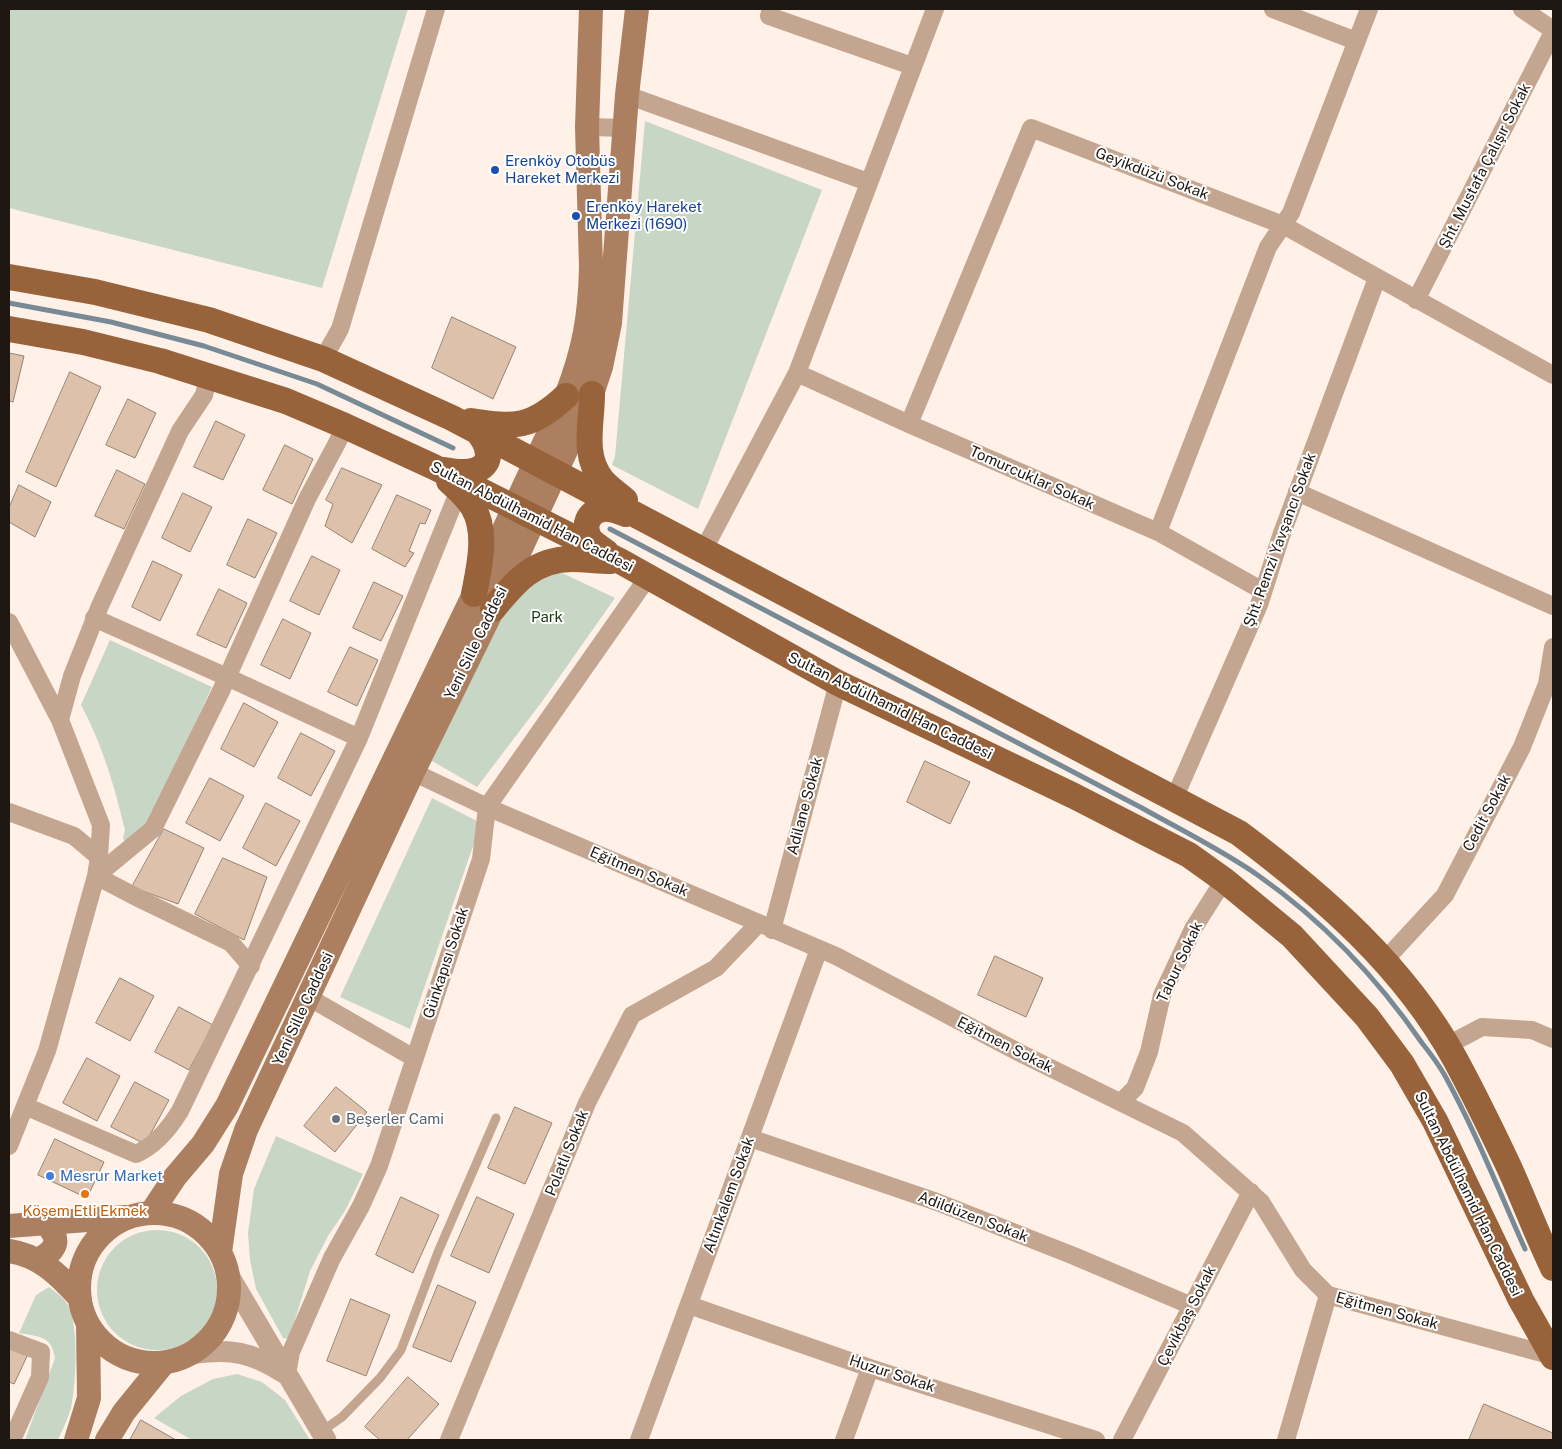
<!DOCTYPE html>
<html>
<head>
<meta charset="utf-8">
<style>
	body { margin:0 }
	#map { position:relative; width:1562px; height:1449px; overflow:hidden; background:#fff1e7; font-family:"Public Sans",sans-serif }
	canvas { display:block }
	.frame { position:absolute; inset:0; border:10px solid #1f1711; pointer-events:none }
</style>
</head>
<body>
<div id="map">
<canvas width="1562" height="1449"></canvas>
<div class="frame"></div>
</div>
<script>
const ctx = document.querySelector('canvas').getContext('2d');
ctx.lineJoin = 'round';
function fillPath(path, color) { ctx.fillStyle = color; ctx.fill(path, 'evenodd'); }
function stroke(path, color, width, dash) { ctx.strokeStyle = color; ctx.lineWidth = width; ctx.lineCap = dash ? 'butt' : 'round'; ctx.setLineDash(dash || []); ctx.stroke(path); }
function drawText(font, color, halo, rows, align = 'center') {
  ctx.font = font + ' "Public Sans",sans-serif'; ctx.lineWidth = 4; ctx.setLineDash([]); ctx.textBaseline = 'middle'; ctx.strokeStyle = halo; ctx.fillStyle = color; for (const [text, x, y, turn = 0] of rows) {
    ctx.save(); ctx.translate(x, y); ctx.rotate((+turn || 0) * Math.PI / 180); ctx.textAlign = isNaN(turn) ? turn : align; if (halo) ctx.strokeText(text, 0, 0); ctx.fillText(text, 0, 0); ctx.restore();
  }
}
fillPath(new Path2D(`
	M 9,9 L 408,9 L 322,288 L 9,208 Z
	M 645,121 L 822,190 L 698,509 L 612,465 L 615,456 Z
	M 537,561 L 615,598 L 541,703 L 477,787 L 432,761 L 521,566 Z
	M 110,640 L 212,687 L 140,841 L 126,844 L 123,838 L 125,830 C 114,785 103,746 81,705 Z
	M 432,798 L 481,823 L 410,1029 L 340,997 Z
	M 276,1136 L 363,1174 L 345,1211 L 328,1236 L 310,1271 L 289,1339 L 283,1338 L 256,1289 L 250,1260 L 248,1233 L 254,1189 Z
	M97 1290a60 60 0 1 1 120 0a60 60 0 1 1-120 0Z
	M 49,1287 C 54,1291 62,1296 66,1302 C 80,1321 76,1385 71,1408 C 68,1419 62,1430 58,1440 L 25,1440 L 55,1358 C 51,1335 39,1337 19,1333 L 36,1295 Z
	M 237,1374 L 262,1382 L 285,1400 L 310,1440 L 192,1440 L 154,1418 L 181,1396 L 213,1379 Z`), '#c8d6c5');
stroke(new Path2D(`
	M 9,303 L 111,322 L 204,346 L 317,384 L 453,448
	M 610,529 L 1142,808 C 1181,830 1222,850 1259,876 C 1323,921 1378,979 1422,1043 C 1430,1053 1438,1064 1444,1074 C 1475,1130 1499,1191 1525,1249`), '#798a97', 5);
const building = new Path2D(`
	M 452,317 L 516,347 L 493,399 L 432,368 Z
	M 9,353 L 24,356 L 13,402 L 9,401 Z
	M 70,372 L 101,387 L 56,487 L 26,472 Z
	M 128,399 L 156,413 L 135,458 L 106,445 Z
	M 216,421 L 245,435 L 223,480 L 194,467 Z
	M 285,445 L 313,459 L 292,504 L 263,490 Z
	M 342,468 L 382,485 L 352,543 L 325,526 L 333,504 L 326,500 Z
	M 117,470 L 145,484 L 124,529 L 95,516 Z
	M 19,485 L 51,502 L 35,537 L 9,522 L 9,508 Z
	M 183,493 L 212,507 L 190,552 L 162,538 Z
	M 397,495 L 431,510 L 425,524 L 420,523 L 409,551 L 414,553 L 405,567 L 372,549 Z
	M 248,519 L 277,533 L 255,578 L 227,565 Z
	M 312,556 L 340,570 L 319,615 L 290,601 Z
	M 153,561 L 182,575 L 160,621 L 132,607 Z
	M 374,582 L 403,596 L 381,641 L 353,628 Z
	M 219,589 L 247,603 L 226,648 L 197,635 Z
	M 283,619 L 311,633 L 290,679 L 261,665 Z
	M 350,647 L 378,660 L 357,706 L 328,692 Z
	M 244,703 L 278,722 L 254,767 L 221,749 Z
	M 301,733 L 335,751 L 311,796 L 278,778 Z
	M 925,761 L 970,782 L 950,824 L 907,802 Z
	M 210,778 L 244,796 L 220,841 L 186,823 Z
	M 266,803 L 300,821 L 276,866 L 243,848 Z
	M 164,829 L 204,848 L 178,904 L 132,887 Z
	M 223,858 L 267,877 L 244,940 L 195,914 Z
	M 995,956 L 1043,978 L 1026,1017 L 978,995 Z
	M 120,978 L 154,996 L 130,1041 L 96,1023 Z
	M 179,1007 L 213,1025 L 189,1070 L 155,1052 Z
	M 87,1058 L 120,1076 L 97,1121 L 63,1103 Z
	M 135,1082 L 169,1100 L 145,1144 L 111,1127 Z
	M 336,1087 L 367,1112 L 335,1152 L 304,1126 Z
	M 515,1107 L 552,1123 L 525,1184 L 488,1168 Z
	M 55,1139 L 104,1162 L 87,1198 L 38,1175 Z
	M 401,1197 L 439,1215 L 413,1273 L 376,1255 Z
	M 477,1197 L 514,1214 L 489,1273 L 451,1256 Z
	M 438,1285 L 476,1302 L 451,1362 L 413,1347 Z
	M 351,1299 L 390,1315 L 366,1376 L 327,1361 Z
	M 9,1343 L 29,1352 L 14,1384 L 9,1382 Z
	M 408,1377 L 439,1404 L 407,1440 L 380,1440 L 365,1427 Z
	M 1484,1404 L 1553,1433 L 1553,1440 L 1469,1440 Z
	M 141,1420 L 176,1440 L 130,1440 Z`);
fillPath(building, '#ddc1ab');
stroke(building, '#958272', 1);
stroke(new Path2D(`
	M 322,1431 L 342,1417 L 380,1378 L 401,1350 L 438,1252 L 496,1118`), '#c4a690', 9);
stroke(new Path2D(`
	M 771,9 L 769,16 L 912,66
	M 1273,9 L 1356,41
	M 1522,9 L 1553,30
	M 627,95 L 868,182
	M 587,127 L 626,128
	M 1416,300 L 1553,32
	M 323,359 L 340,329 L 436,9
	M 797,373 L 909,424 L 1158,532 L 1263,591
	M 909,424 L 1031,128 L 1283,225 L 1553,375
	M 1297,492 L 1553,606
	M 1158,532 L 1268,247 L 1291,213 L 1369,9
	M 703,551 L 797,373 L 935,9
	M 94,618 L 227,677 L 359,738
	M 9,622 L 60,720 L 101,825 L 99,857
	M 60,720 L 72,676 L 99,608 L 180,431 L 204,395 L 209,375
	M 413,772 L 487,807 L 836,956 L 1022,1054 L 1183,1133 L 1261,1202 L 1303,1270 L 1328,1295 L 1553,1356
	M 1174,799 L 1259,605 L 1281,536 L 1377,278
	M 9,812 L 74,836 L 99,857 L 96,876 L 47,1051 L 9,1146
	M 96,876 L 153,829 L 221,691 L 307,499 L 337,443 L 345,426
	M 96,876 L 142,900 L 231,943 L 251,966
	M 772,930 L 838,683
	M 1385,960 L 1445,895 L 1522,747 L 1547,684 L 1553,647
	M 308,997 L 414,1058
	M 1446,1046 L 1482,1027 L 1532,1030 L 1553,1039
	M 1121,1102 L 1135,1088 L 1149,1052 L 1162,995 L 1193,929 L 1224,880
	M 25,1106 L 136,1154 C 156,1145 169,1129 180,1111 L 359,738 L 459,490
	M 750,1138 L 937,1202 L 1074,1256 L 1192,1306
	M 689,1305 L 870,1368 L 1096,1440
	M 9,1340 L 41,1352 L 40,1377 L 12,1440
	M 287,1374 L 291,1352 L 332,1258 L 361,1206 L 379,1166 L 481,859 L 487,807 L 648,577
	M 449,1440 L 587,1103 L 632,1015 L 716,968 L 758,924
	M 639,1440 L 819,949
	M 844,1440 L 870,1368
	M 1122,1440 L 1251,1192
	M 1286,1440 L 1328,1295`), '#c4a690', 18);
stroke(new Path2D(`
	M 228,1274 L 326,1440
	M 192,1354 C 230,1348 252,1352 284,1373`), '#c4a690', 21);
stroke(new Path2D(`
	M79 1288a75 75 0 1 1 150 0a75 75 0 1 1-150 0Z
	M 151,1213 L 175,1177 L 203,1144 L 227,1106 L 474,594 L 566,396 C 584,350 590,316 591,267 L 587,127 L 591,9
	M 9,1226 L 126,1217
	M 9,1251 C 39,1255 59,1275 79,1297
	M 220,1252 L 231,1174 L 246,1130 L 413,772 L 493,609 L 592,394 L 601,367 L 610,323 L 627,95 L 637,9
	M 38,1260 C 57,1250 62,1239 45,1223
	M 76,1440 L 89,1398 L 88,1325
	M 107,1440 L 124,1412 L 163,1364`), '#ab7f60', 24);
stroke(new Path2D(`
	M 9,277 L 95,292 L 209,320 L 323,359 L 452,418 L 1239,833 C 1323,896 1404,966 1455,1059 C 1474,1094 1492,1131 1509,1167 C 1524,1200 1537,1235 1553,1268
	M 9,329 L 83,342 L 160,361 L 286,401 L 345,426 L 434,467 L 620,561 L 838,683 L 1074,796 L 1189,855 L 1224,880 L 1292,936 L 1367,1017 L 1402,1064 L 1435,1121 L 1521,1300 L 1553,1357
	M 592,394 C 592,424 582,455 602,480 C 609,488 618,494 625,500
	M 471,421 C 515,428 532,428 566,396
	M 444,470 C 455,472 466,474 476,470 C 496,463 487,442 477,431
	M 449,481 C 458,489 467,497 473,507 C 488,532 479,568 474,594
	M 606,552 C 601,548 594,544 590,539 C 582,527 588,511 603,509 C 610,508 618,511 626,514
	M 493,609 C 515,582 534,559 572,559 C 585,559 598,561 611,561`), '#98633b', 26);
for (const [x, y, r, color] of [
	[495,170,5,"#1a4fb4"],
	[576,216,5,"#1a4fb4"],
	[336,1119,5,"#6b7280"],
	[50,1176,5,"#3f7fe0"],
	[85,1194,5,"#e8710a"]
]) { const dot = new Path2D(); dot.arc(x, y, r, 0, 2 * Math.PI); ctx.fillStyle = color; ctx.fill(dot); stroke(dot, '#fff', 2); }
drawText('15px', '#164399', '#fff', [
	["Erenköy Otobüs",505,161],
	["Hareket Merkezi",505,178],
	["Erenköy Hareket",586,207],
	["Merkezi (1690)",586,224]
], 'left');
drawText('15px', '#1f1711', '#fff', [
	["Şht. Mustafa Çalışır Sokak",1485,166,-63],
	["Geyikdüzü Sokak",1152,174,21],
	["Tomurcuklar Sokak",1032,478,24],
	["Sultan Abdülhamid Han Caddesi",532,517,27],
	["Şht. Remzi Yavşancı Sokak",1280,540,-70],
	["Yeni Sille Caddesi",476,643,-64],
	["Sultan Abdülhamid Han Caddesi",890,706,26],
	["Adilane Sokak",805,806,-75],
	["Cedit Sokak",1487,813,-62],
	["Eğitmen Sokak",639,872,23],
	["Tabur Sokak",1180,962,-65],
	["Günkapısı Sokak",446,963,-72],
	["Yeni Sille Caddesi",303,1009,-65],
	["Eğitmen Sokak",1005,1045,27],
	["Polatlı Sokak",567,1153,-68],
	["Sultan Abdülhamid Han Caddesi",1468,1194,64],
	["Altınkalem Sokak",729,1195,-70],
	["Adildüzen Sokak",973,1217,21],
	["Eğitmen Sokak",1387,1311,15],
	["Çevikbaş Sokak",1187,1316,-63],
	["Huzur Sokak",892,1374,18]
]);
drawText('15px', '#1b3912', '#fff', [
	["Park",547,617]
]);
drawText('15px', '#5b616d', '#fff', [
	["Beşerler Cami",346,1119]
], 'left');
drawText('15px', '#366cbe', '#fff', [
	["Mesrur Market",60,1176]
], 'left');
drawText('15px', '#c56008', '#fff', [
	["Köşem Etli Ekmek",85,1211]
]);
</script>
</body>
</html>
